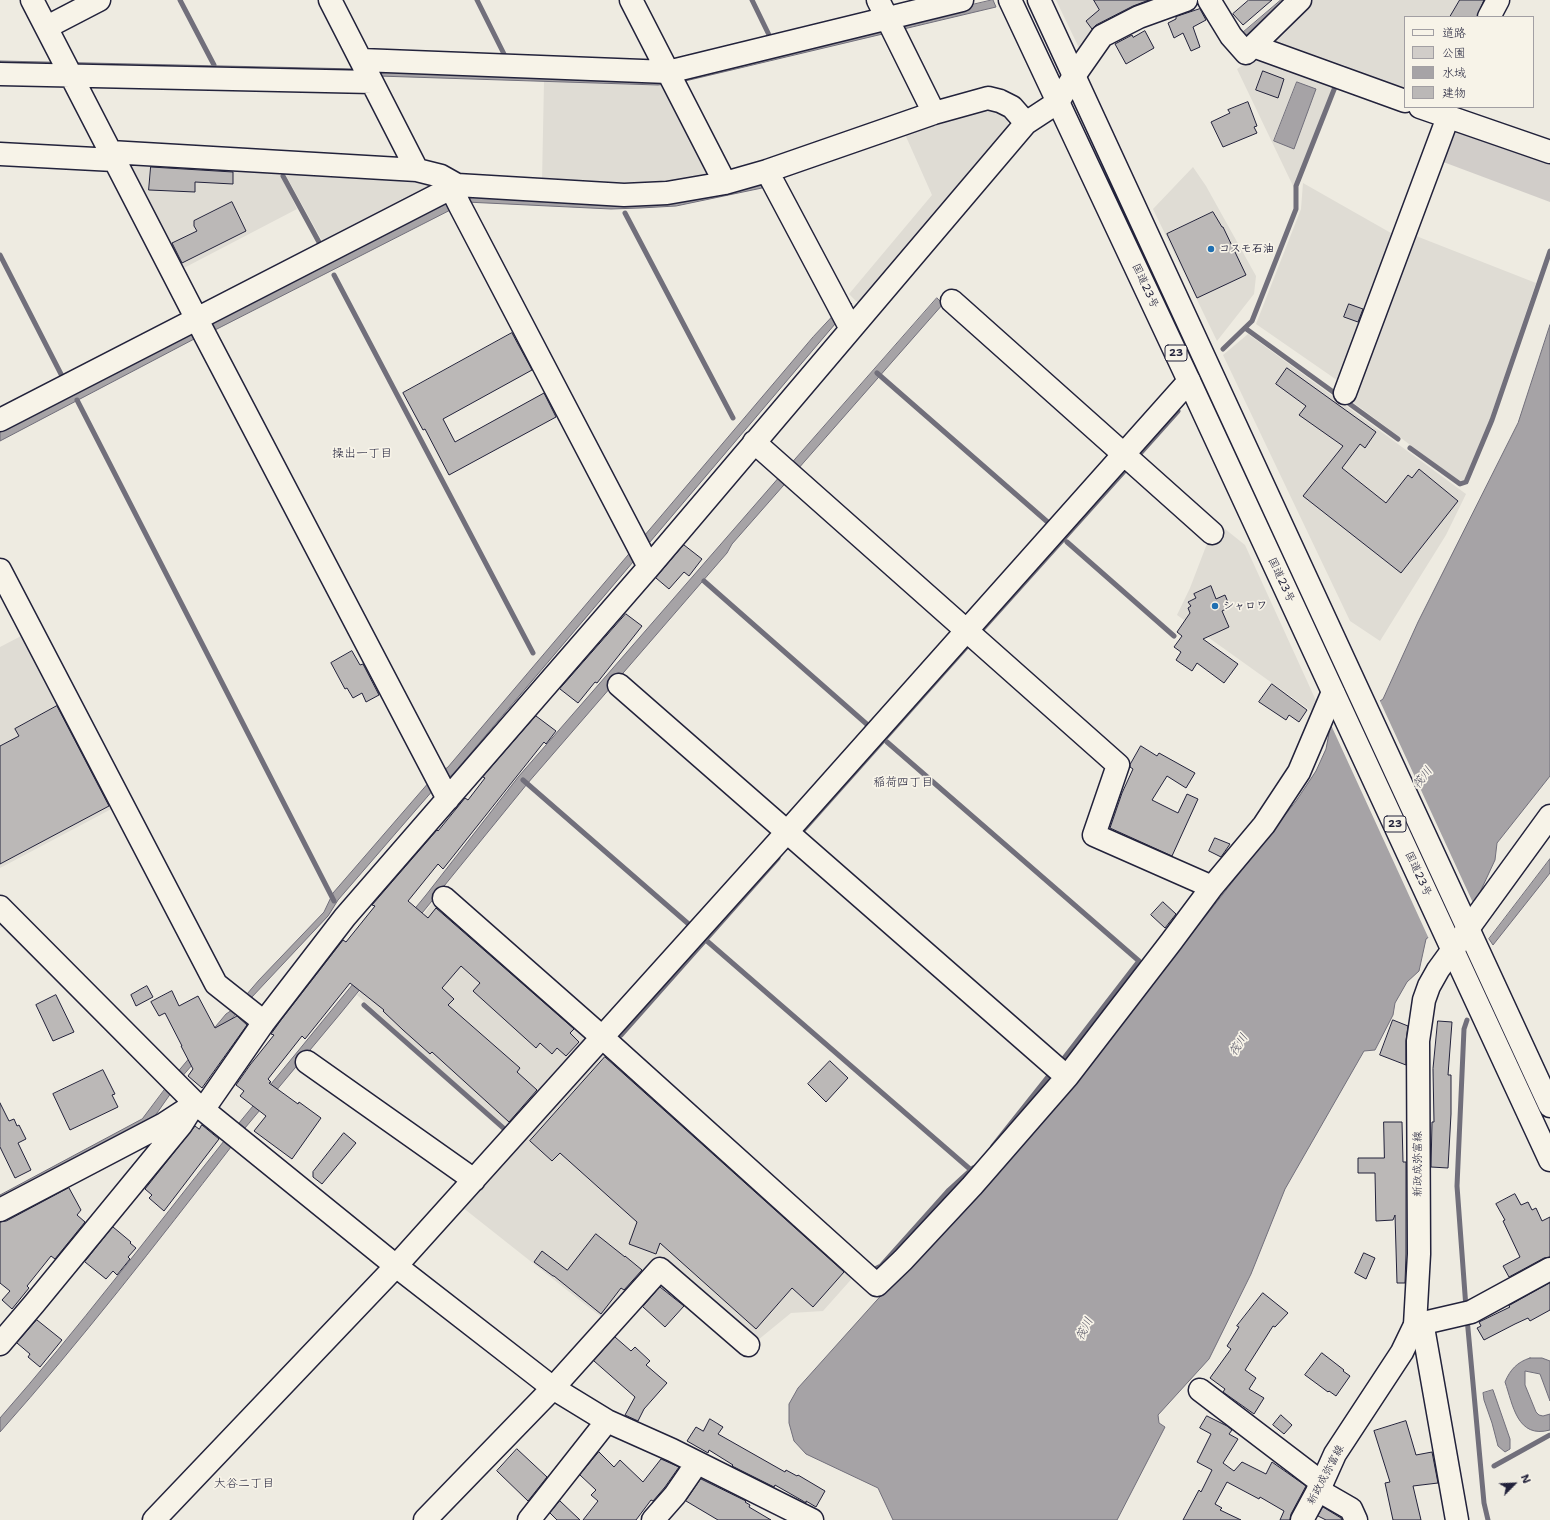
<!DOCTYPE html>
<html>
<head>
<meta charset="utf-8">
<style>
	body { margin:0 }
	#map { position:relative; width:1550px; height:1520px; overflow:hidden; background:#eeebe1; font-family:"Shantell Sans","Klee One",sans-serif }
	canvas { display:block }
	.legend { position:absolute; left:1404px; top:16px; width:130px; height:92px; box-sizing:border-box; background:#f7f3e8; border:1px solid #a29fa3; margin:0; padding:5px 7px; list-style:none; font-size:12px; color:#22223b }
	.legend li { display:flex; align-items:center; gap:8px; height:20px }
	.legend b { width:20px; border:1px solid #a29fa3 }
	.north { position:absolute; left:1494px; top:1464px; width:40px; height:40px; -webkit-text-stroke:3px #f7f3e8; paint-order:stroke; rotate:66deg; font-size:11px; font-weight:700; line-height:16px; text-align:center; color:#22223b }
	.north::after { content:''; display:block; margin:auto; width:14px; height:18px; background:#22223b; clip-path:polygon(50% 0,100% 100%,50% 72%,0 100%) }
</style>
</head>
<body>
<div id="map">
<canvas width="1550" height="1520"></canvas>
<ul class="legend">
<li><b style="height:5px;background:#f7f3e8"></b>道路</li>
<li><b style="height:11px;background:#d1cdc9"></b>公園</li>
<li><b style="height:11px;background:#a6a3a6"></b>水域</li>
<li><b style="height:11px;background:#bbb8b7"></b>建物</li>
</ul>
<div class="north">N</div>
</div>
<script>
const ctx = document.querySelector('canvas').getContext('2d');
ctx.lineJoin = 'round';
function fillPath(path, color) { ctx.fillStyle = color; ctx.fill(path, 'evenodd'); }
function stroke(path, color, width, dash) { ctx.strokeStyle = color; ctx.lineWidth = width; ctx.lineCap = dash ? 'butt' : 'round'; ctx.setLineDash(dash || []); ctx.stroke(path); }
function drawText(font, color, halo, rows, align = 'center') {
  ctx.font = font + ' "Shantell Sans","Klee One",sans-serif'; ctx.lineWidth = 3.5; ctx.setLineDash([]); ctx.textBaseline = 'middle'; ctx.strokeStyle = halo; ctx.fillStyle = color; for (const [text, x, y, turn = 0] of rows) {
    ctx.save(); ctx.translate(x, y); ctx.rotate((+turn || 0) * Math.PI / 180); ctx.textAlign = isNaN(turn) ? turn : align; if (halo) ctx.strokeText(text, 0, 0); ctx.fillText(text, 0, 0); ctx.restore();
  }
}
fillPath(new Path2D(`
	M 1056,0 L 1157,0 L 1080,50 Z
	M 1309,0 L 1492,0 L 1482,17 L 1405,17 L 1405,94 L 1344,73 L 1346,66 L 1268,39 Z
	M 1256,56 L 1334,83 L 1294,188 L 1237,69 Z
	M 544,81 L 645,85 L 667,84 L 715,173 L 675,184 L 624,185 L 542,182 Z
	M 984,108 L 1001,112 L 1007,118 L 1009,127 L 861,306 L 849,294 L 932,195 L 904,132 Z
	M 130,166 L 278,169 L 297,209 L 180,270 Z
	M 1193,167 L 1206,186 L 1256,276 L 1254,294 L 1217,341 L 1153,209 Z
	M 283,170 L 420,177 L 438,183 L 325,246 Z
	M 1303,183 L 1398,237 L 1344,385 L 1256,324 L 1301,209 Z
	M 1411,234 L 1536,283 L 1490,419 L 1464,481 L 1460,482 L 1350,400 Z
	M 1248,334 L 1466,494 L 1446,535 L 1380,641 L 1350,621 L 1223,355 Z
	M 1225,529 L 1245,545 L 1318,705 L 1314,713 L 1177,615 L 1190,588 L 1208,541 L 1216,533 Z
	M 25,634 L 117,806 L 0,868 L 0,647 Z
	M 436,899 L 594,1038 L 507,1129 L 357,995 Z
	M 601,1048 L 856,1274 L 823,1311 L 791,1313 L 758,1340 L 659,1256 L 601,1317 L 462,1207 Z`), '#dfdcd4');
fillPath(new Path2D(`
	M 1453,122 L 1550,158 L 1550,202 L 1438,160 Z`), '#d1cdc9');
const water = new Path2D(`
	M 993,0 L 996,7 L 681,82 L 658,85 L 378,76 L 0,69 L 0,61 L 357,69 L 656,78 Z
	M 1281,0 L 1295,0 L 1247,42 L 1239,36 Z
	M 1297,82 L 1316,89 L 1294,149 L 1274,141 Z
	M 760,181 L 762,188 L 676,206 L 640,208 L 611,209 L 466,202 L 211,332 L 196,338 L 0,441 L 0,429 L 460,193 Z
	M 937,298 L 943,304 L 732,544 L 727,553 L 527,784 L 340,1014 L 245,1128 L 239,1123 L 426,895 L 519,776 L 781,475 Z
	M 848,300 L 852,304 L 453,774 L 434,789 L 338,900 L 328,916 L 236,1014 L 180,1079 L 176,1074 L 226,1014 L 235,1008 L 259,980 L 324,912 L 333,893 L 430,781 L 448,767 L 813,337 Z
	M 1550,325 L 1550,776 L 1497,843 L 1495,860 L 1475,903 L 1426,939 L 1419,971 L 1407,982 L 1395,1003 L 1393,1015 L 1375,1050 L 1364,1051 L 1285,1189 L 1251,1274 L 1209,1359 L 1158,1415 L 1159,1423 L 1165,1427 L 1117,1520 L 893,1520 L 878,1488 L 806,1454 L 794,1441 L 789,1423 L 789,1404 L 798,1388 L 1095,1057 L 1296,801 L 1316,771 L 1326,749 L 1330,728 L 1367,710 L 1383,699 L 1418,622 L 1518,423 Z
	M 1550,859 L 1550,873 L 1493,945 L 1489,939 Z
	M 166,1088 L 171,1093 L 150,1123 L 0,1203 L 0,1195 L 142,1119 Z
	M 224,1141 L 231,1147 C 156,1244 81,1341 0,1432 L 0,1418 C 78,1329 150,1234 224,1141 Z
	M 1530,1358 L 1542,1358 L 1550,1361 L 1550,1401 L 1540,1374 L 1525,1371 L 1525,1385 L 1536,1412 L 1539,1415 L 1543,1416 L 1550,1414 L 1550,1430 C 1517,1439 1513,1405 1505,1382 C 1510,1370 1517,1362 1530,1358 Z
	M 1493,1390 L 1510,1439 L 1510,1449 L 1505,1452 L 1498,1446 L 1492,1423 L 1484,1400 L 1483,1393 Z`);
fillPath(water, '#a6a3a6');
stroke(water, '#716f7b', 1);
fillPath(new Path2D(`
	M 1379,699 L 1474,905 L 1429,939 L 1331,725 L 1366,708 Z`), '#eeebe1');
stroke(new Path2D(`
	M 180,0 L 214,65
	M 477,0 L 507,60
	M 752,0 L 771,39
	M 283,176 L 320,244
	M 625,213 L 733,418
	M 0,255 L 63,378
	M 334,275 L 533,653
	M 1245,328 L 1398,439
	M 1223,349 L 1252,321 L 1296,209 L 1296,186 L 1337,82
	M 877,373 L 1051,525
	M 77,400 L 334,901
	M 1410,448 L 1460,484 L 1466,482 L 1492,420 L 1550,251
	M 1136,458 L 1178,411
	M 1067,542 L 1174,636
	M 704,581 L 870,727
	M 979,633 L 1127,468
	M 887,742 L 1139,961 L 1061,1062
	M 523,780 L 692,927
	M 798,836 L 969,644
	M 707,941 L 971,1170
	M 364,1005 L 508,1132 L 509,1129
	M 621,1035 L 778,858
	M 993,1146 L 1051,1073
	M 875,1269 L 881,1266 L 949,1190 L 973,1168
	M 1466,1308 L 1457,1186 L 1464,1029 L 1467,1020
	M 1467,1318 L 1484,1503 L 1488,1520
	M 1494,1466 L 1550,1435`), '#716f7b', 5);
const building = new Path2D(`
	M 1094,0 L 1149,0 L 1133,6 L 1096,25 L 1092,29 L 1086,21 L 1099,10 Z
	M 1249,0 L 1272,0 L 1243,25 L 1233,14 Z
	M 1460,0 L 1484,0 L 1477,17 L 1450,17 Z
	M 1200,9 L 1206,20 L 1193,27 L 1200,47 L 1191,51 L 1183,33 L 1174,38 L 1168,23 L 1176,19 L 1176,17 Z
	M 1145,31 L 1154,48 L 1126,64 L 1115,44 L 1132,35 L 1133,37 Z
	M 1263,71 L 1284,79 L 1278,98 L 1256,90 Z
	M 1248,102 L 1257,126 L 1254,127 L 1257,133 L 1223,147 L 1211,122 L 1230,113 L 1228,110 Z
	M 151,167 L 233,172 L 233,184 L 195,182 L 195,192 L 149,190 Z
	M 232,202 L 246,231 L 182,263 L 172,243 L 197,231 L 194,226 L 194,221 Z
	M 1213,212 L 1222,227 L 1223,227 L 1246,275 L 1197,298 L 1167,234 Z
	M 1349,304 L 1363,309 L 1358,322 L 1344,317 Z
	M 512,333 L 532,370 L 443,419 L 455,442 L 544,393 L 556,417 L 449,475 L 425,429 L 423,430 L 403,393 Z
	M 1287,368 L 1376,432 L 1365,448 L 1360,444 L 1342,468 L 1386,503 L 1408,475 L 1412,478 L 1419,469 L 1458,501 L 1401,573 L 1303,496 L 1343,446 L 1299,415 L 1306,406 L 1276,384 Z
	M 684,545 L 702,559 L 689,576 L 684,572 L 669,589 L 656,578 Z
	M 1211,586 L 1216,599 L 1225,595 L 1230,607 L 1222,611 L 1229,627 L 1203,639 L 1238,664 L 1224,683 L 1197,663 L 1192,671 L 1176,660 L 1181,652 L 1174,647 L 1182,636 L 1177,632 L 1190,613 L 1188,608 L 1191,606 L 1188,602 L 1196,598 L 1194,594 Z
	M 626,614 L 642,626 L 597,683 L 595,682 L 578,703 L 560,689 Z
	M 352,651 L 360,665 L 363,664 L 379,695 L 366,702 L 362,693 L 353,698 L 347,688 L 345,689 L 331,663 Z
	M 1272,684 L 1307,710 L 1299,722 L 1289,715 L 1286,720 L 1259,702 Z
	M 57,706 L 109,806 L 0,864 L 0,746 L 19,736 L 15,729 Z
	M 536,716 L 556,731 L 546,744 L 544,742 L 443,869 L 438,864 L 408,901 L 428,918 L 436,908 L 574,1029 L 570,1033 L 579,1042 L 566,1056 L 557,1048 L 552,1054 L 540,1043 L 536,1048 L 473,991 L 480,983 L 461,966 L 442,988 L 454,999 L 448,1005 L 520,1068 L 517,1072 L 537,1090 L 509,1122 L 432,1052 L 430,1054 L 403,1030 L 383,1011 L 384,1010 L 350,983 L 305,1039 L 302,1036 L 268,1079 L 271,1082 L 269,1083 L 298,1104 L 299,1102 L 321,1118 L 292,1159 L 254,1131 L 266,1116 L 240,1096 L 244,1091 L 236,1085 L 250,1065 L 274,1035 L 271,1034 L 281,1020 L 343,940 L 346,942 L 375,906 L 372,905 L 437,830 L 438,831 L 465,798 L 468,800 L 485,778 L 483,777 Z
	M 1141,746 L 1157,756 L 1159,753 L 1195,773 L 1186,788 L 1167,776 L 1152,800 L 1178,813 L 1187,794 L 1198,799 L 1172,856 L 1110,828 L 1122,793 L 1133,769 L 1130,767 L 1130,765 Z
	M 1215,838 L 1230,844 L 1221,857 L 1209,851 Z
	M 1163,902 L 1176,914 L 1165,928 L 1151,915 Z
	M 147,986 L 153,997 L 136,1006 L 131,995 Z
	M 172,991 L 179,1006 L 198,996 L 215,1028 L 237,1016 L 247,1025 L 202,1088 L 188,1076 L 193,1069 L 181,1046 L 182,1046 L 165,1013 L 159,1016 L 151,1002 Z
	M 56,995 L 74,1032 L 53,1041 L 36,1005 Z
	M 1393,1020 L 1408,1026 L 1406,1041 L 1406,1065 L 1380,1055 Z
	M 1438,1021 L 1452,1022 L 1448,1075 L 1451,1075 L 1451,1114 L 1448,1168 L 1431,1167 L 1432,1122 L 1434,1122 L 1433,1069 Z
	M 605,1057 L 844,1272 L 813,1307 L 792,1288 L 756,1329 L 660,1243 L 656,1254 L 629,1244 L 637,1222 L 560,1153 L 552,1161 L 530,1141 Z
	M 830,1061 L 848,1078 L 826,1102 L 808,1084 Z
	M 103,1070 L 115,1094 L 112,1095 L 118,1107 L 70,1130 L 53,1094 Z
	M 0,1103 L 9,1121 L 14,1119 L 17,1126 L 19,1125 L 26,1139 L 18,1143 L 31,1170 L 15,1178 L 0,1147 Z
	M 1384,1122 L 1402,1122 L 1403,1162 L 1406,1162 L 1406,1254 L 1405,1283 L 1397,1283 L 1395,1215 L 1393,1220 L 1376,1221 L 1375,1173 L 1358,1173 L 1358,1158 L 1384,1158 Z
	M 202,1125 L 219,1139 L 164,1211 L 149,1198 L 152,1195 L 145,1189 L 195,1126 L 199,1129 Z
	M 344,1133 L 356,1143 L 322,1184 L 313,1177 L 313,1172 Z
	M 69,1188 L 81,1210 L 77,1215 L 85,1222 L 55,1259 L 51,1256 L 27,1286 L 29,1288 L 12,1309 L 2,1300 L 10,1291 L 0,1283 L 0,1222 L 6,1221 Z
	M 1515,1194 L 1521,1205 L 1528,1202 L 1532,1210 L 1536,1208 L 1542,1221 L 1550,1217 L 1550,1257 L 1544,1258 L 1509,1277 L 1503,1266 L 1520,1257 L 1503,1221 L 1505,1220 L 1496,1204 Z
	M 113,1227 L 131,1242 L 130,1243 L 136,1248 L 128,1257 L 130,1259 L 117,1275 L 113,1271 L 106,1279 L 85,1262 Z
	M 596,1234 L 625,1257 L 625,1256 L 642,1270 L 624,1290 L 621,1288 L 601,1314 L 554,1276 L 553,1276 L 534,1262 L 542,1251 L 567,1270 Z
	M 1364,1253 L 1375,1258 L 1366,1279 L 1355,1273 Z
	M 1550,1283 L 1550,1310 L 1530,1321 L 1528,1318 L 1515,1324 L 1484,1340 L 1477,1328 L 1481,1326 L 1479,1322 L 1510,1307 L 1509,1306 Z
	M 660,1287 L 684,1306 L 665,1327 L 643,1307 Z
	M 1263,1293 L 1288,1313 L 1275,1327 L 1273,1326 L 1245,1370 L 1256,1378 L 1249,1389 L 1264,1398 L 1254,1414 L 1223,1392 L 1225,1389 L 1210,1378 L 1231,1349 L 1227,1346 L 1239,1327 L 1237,1326 Z
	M 37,1320 L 62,1340 L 40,1367 L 28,1357 L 30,1354 L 17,1343 Z
	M 615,1337 L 631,1351 L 635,1347 L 650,1361 L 646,1365 L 667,1383 L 644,1409 L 638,1421 L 625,1415 L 635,1397 L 594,1361 Z
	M 1322,1353 L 1344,1370 L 1343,1371 L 1350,1376 L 1336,1396 L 1329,1391 L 1328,1392 L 1305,1375 Z
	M 1281,1415 L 1292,1425 L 1284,1434 L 1273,1425 Z
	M 1207,1416 L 1227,1426 L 1232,1430 L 1229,1434 L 1238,1439 L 1223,1463 L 1234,1471 L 1242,1462 L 1266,1474 L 1272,1462 L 1306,1486 L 1291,1514 L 1290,1520 L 1280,1520 L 1284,1511 L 1260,1497 L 1259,1499 L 1227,1482 L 1215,1504 L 1222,1508 L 1220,1510 L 1241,1520 L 1183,1520 L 1199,1490 L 1201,1492 L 1212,1470 L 1197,1462 L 1211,1434 L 1200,1428 Z
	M 710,1419 L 723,1427 L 718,1434 L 785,1472 L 786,1470 L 797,1476 L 798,1475 L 825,1491 L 816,1507 L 806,1501 L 806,1503 L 803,1501 L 775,1485 L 774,1487 L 732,1466 L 733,1465 L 709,1450 L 708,1453 L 687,1441 L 696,1427 L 703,1431 Z
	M 1406,1421 L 1416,1455 L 1432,1452 L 1438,1483 L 1413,1486 L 1421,1520 L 1393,1520 L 1385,1483 L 1390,1482 L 1374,1431 Z
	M 517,1449 L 547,1477 L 528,1501 L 497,1471 Z
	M 599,1452 L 614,1467 L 620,1460 L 643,1482 L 661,1459 L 679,1467 L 665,1487 L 653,1501 L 651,1500 L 636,1520 L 583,1520 L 598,1501 L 591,1495 L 596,1490 L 580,1475 Z
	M 701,1479 L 746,1501 L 745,1502 L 750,1505 L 749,1507 L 771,1520 L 718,1520 L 686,1501 Z
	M 560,1501 L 580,1520 L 557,1520 L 550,1513 Z
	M 1323,1507 L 1341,1518 L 1342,1520 L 1326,1520 L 1318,1516 Z`);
fillPath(building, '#bbb8b7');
stroke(building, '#22223b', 1);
const minor = new Path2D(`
	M 32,0 L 206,337 L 448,799
	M 330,0 L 417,170
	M 631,0 L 725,183
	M 878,0 L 934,113
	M 1209,0 L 1231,36 L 1246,53 L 1253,46 L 1405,101
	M 1489,17 L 1498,0
	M 47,27 L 99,0
	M 1253,46 L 1300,0
	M 361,60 L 668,72 L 962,0
	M 0,74 L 372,82
	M 1420,107 L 1550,152
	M 110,152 L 417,170 L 441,176 L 457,185 L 624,195 L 667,193 L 725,183 L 767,171 L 934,113 L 988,98 L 1000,101 L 1012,107 L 1026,123
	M 0,154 L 114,160
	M 767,171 L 851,329
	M 457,185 L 454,194 L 460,206 L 649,567
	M 952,301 L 1212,533
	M 1345,393 L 1448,117
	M 0,420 L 457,185
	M 754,442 L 1118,765 L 1094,835 L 1212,887
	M 0,570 L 216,984 L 264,1022
	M 619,685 L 1067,1077
	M 444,898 L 603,1038 L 877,1285 L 903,1260 L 972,1186 L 1067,1077 L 1171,942 L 1212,887 L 1264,825 L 1299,772 L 1333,692
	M 0,907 L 195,1103 L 396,1266 L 553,1388 L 607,1421 L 672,1450 L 812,1520
	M 307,1062 L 474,1180
	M 203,1110 L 264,1022 L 345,917 L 649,567 L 1026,123 L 1058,102 L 1074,76 L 1102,36 L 1139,17 L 1186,0
	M 0,1210 L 164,1124 L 184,1111
	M 1415,1325 L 1424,1333 L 1457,1520
	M 1415,1325 L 1471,1312 L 1550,1269
	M 0,1344 L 34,1304 L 181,1125 L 195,1103
	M 1200,1390 L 1322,1483
	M 1318,1490 L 1351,1509 L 1356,1520
	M 154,1520 L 396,1266 L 787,832 L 1189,381
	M 425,1520 L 553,1388 L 660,1269 L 748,1345
	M 529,1520 L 607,1421
	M 653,1520 L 675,1495 L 697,1463`);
const major = new Path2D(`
	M 1302,1520 L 1322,1483 L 1335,1454 L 1402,1352 L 1415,1325 L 1419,1254 L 1418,1041 L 1424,1000 L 1429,986 L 1438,970 L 1550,816`);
const highway = new Path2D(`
	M 1010,0 L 1189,381 L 1550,1160
	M 1039,0 L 1550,1106`);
stroke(minor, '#22223b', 25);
stroke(major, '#22223b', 25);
stroke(highway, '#22223b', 25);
stroke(minor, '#f7f3e8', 22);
stroke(major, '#f7f3e8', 22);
stroke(highway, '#f7f3e8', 22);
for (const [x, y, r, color] of [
	[1211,249,4,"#1f6fb2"],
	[1215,606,4,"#1f6fb2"]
]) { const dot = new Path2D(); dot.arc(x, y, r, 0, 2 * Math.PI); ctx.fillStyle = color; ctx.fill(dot); stroke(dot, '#f7f3e8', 1.5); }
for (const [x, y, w] of [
	[1176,353,22],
	[1395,824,22]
]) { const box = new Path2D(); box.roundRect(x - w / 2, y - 8, w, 16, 3); ctx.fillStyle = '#f7f3e8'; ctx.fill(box); stroke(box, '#22223b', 1); }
drawText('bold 10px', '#22223b', null, [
	["23",1176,353],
	["23",1395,824]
]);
drawText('bold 11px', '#22223b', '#f7f3e8', [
	["コスモ石油",1219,249],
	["シャロワ",1223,606]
], 'left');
drawText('11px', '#22223b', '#f7f3e8', [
	["国道23号",1145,286,65],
	["国道23号",1281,580,65],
	["国道23号",1418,874,65],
	["新政成弥富線",1418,1164,-90],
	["新政成弥富線",1326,1475,-62]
]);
drawText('12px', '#22223b', '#f7f3e8', [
	["操出一丁目",362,454],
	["稲荷四丁目",903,783],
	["大谷二丁目",244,1484]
]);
drawText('italic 12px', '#504f60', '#f7f3e8', [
	["筏川",1423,778,-53],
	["筏川",1239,1045,-58],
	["筏川",1085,1329,-64]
]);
</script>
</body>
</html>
